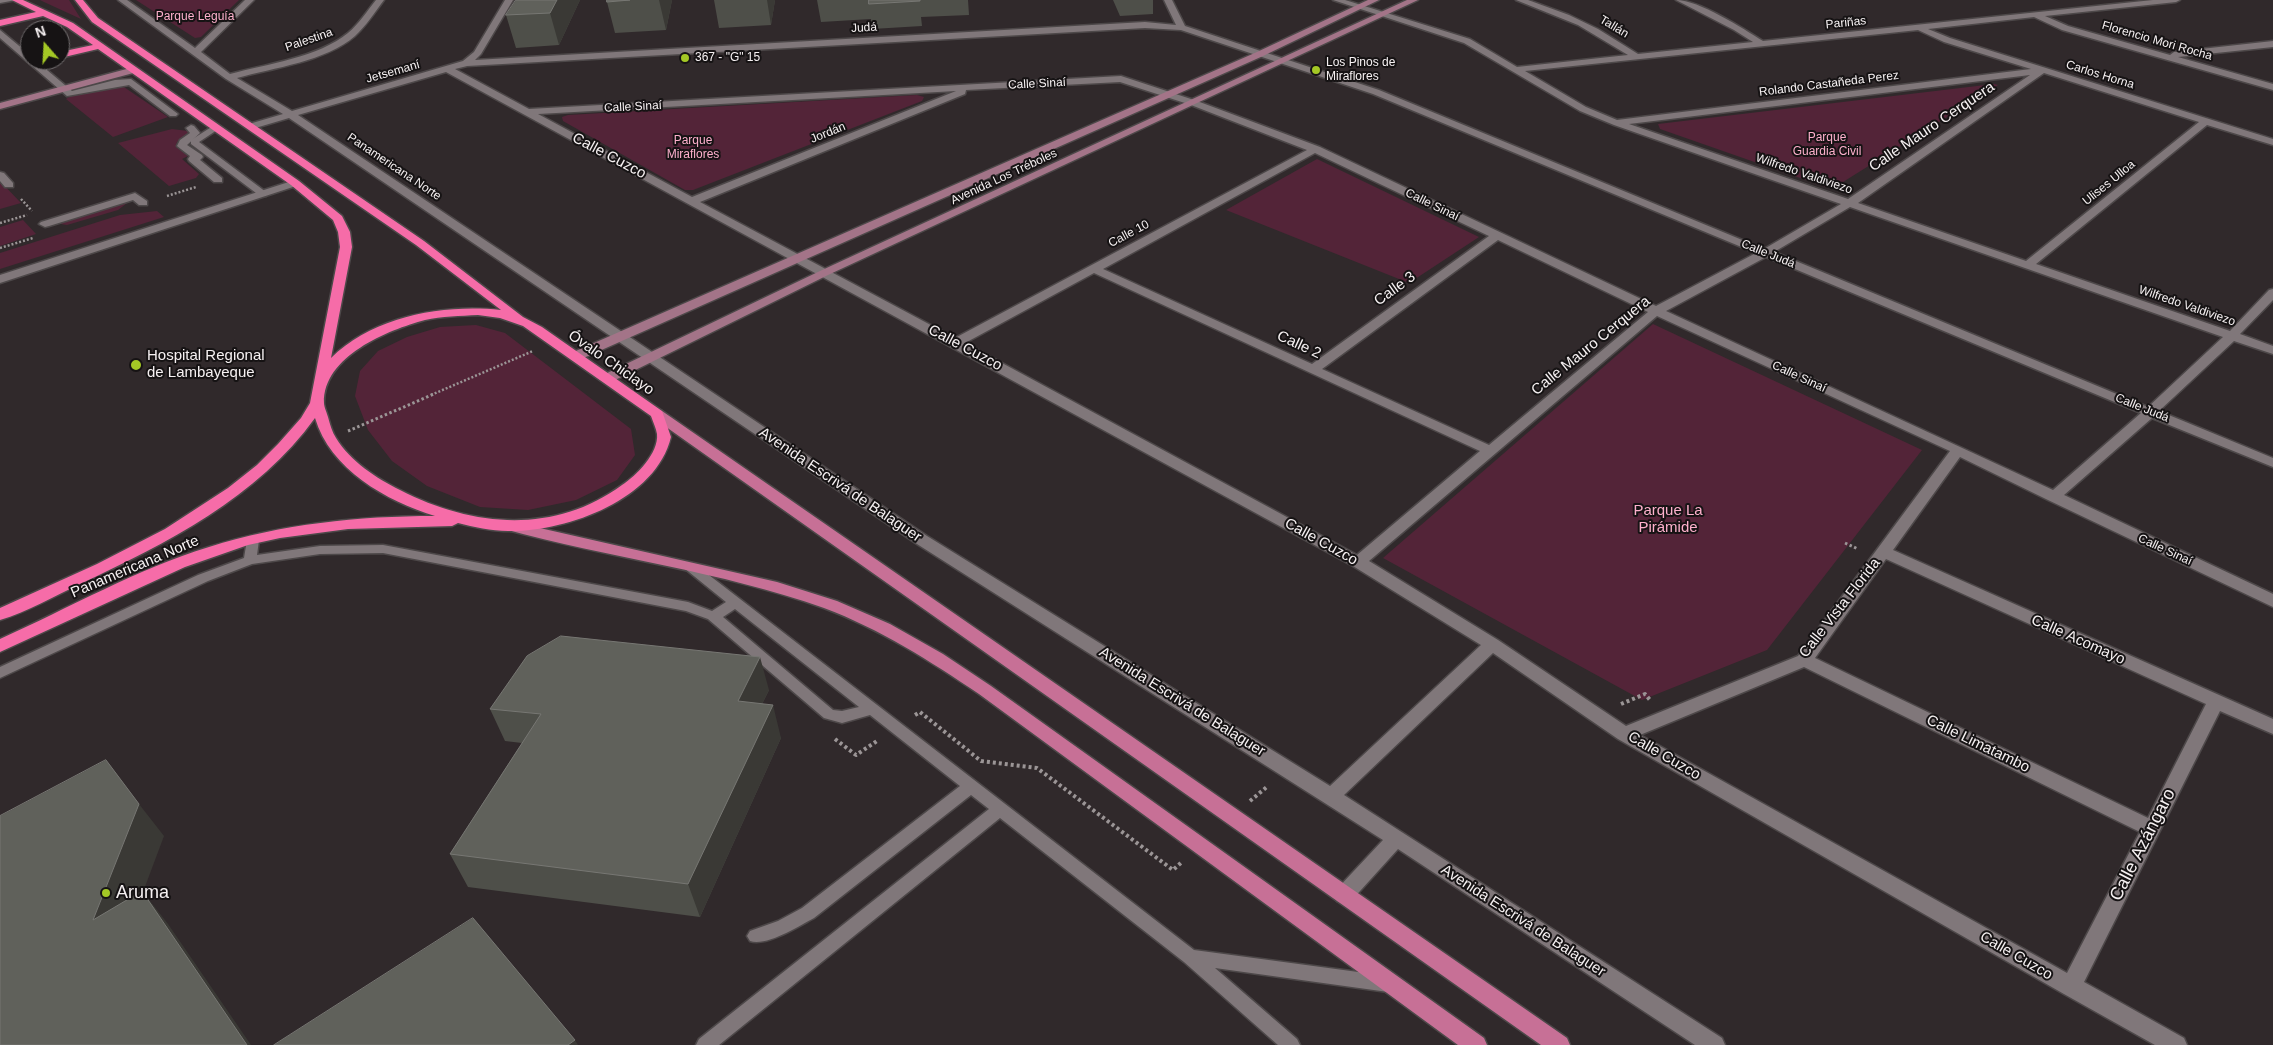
<!DOCTYPE html>
<html>
<head>
<meta charset="utf-8">
<style>
	body { margin:0 }
	#map { position:relative; width:2273px; height:1045px; overflow:hidden; background:#30292b; font-family:Arial,sans-serif }
	canvas { display:block }
	.north { position:absolute; left:20px; top:20px; width:50px; height:50px; box-sizing:border-box; background:#161314; border:1px solid #706c6d; border-radius:50%; rotate:341deg; font-size:14px; font-weight:700; line-height:20px; text-align:center; color:#f6f1f2 }
	.north::after { content:''; display:block; margin:auto; width:18px; height:22px; background:#a4c825; clip-path:polygon(50% 0,100% 100%,50% 72%,0 100%) }
</style>
</head>
<body>
<div id="map">
<canvas width="2273" height="1045"></canvas>
<div class="north">N</div>
</div>
<script>
const ctx = document.querySelector('canvas').getContext('2d');
ctx.lineJoin = 'round';
function fillPath(path, color) { ctx.fillStyle = color; ctx.fill(path, 'evenodd'); }
function stroke(path, color, width, dash) { ctx.strokeStyle = color; ctx.lineWidth = width; ctx.lineCap = dash ? 'butt' : 'round'; ctx.setLineDash(dash || []); ctx.stroke(path); }
function drawText(font, color, halo, rows, align = 'center') {
  ctx.font = font + ' Arial,sans-serif'; ctx.lineWidth = 4; ctx.setLineDash([]); ctx.textBaseline = 'middle'; ctx.strokeStyle = halo; ctx.fillStyle = color; for (const [text, x, y, turn = 0] of rows) {
    ctx.save(); ctx.translate(x, y); ctx.rotate((+turn || 0) * Math.PI / 180); ctx.textAlign = isNaN(turn) ? turn : align; if (halo) ctx.strokeText(text, 0, 0); ctx.fillText(text, 0, 0); ctx.restore();
  }
}
fillPath(new Path2D(`
	M 40,0 L 69,0 L 81,19 L 44,2 Z
	M 136,0 L 239,0 L 201,37 L 195,38 Z
	M 1994,84 L 1998,85 L 1835,187 L 1826,187 L 1660,129 L 1658,124 Z
	M 115,85 L 121,85 L 168,117 L 113,137 L 66,99 L 72,95 Z
	M 917,95 L 924,97 L 922,101 L 693,190 L 685,190 L 563,121 L 562,117 L 568,115 Z
	M 172,129 L 188,131 L 189,134 L 177,142 L 176,147 L 188,156 L 182,159 L 199,174 L 196,178 L 169,186 L 118,143 Z
	M 1317,159 L 1479,237 L 1409,283 L 1226,210 Z
	M 0,181 L 21,203 L 0,209 Z
	M 131,200 L 118,210 L 67,225 L 61,224 L 62,221 Z
	M 157,211 L 164,217 L 0,269 L 0,253 L 120,215 Z
	M 23,220 L 36,234 L 0,246 L 0,227 Z
	M 1653,324 L 1922,450 L 1767,650 L 1642,700 L 1383,558 Z
	M 476,325 L 505,333 L 631,429 L 635,455 L 617,480 L 576,500 L 528,510 L 480,507 L 427,486 L 392,461 L 368,430 L 355,396 L 360,371 L 378,351 L 407,337 L 440,327 Z`), '#532438');
const lane = new Path2D(`
	M 213,126 L 220,128 L 199,142 L 266,192 L 266,196 L 260,196 L 191,144 L 191,140 Z
	M 253,536 L 259,540 L 257,555 L 320,546 L 383,545 L 688,602 L 712,611 L 726,602 L 684,568 L 686,565 L 696,565 L 1194,950 L 1388,976 L 1394,978 L 1397,984 L 1394,990 L 1388,992 L 1215,968 L 1297,1039 L 1300,1045 L 1278,1045 L 1184,962 L 1000,818 L 719,1045 L 696,1045 L 699,1039 L 989,809 L 971,795 L 814,918 C 799,926 766,947 750,941 L 747,936 L 750,931 L 778,921 L 802,908 L 960,786 L 870,715 L 842,723 L 824,718 L 708,619 L 686,611 L 383,553 L 320,554 L 252,564 L 208,581 L 0,678 L 0,667 L 198,575 L 244,558 L 247,540 ZM 735,609 L 859,707 L 842,711 L 833,710 L 723,617 Z`);
const street = new Path2D(`
	M 0,0 L 16,0 L 0,3 Z
	M 118,0 L 127,0 L 195,48 L 245,0 L 254,0 L 201,52 L 230,74 C 267,64 319,57 348,33 C 359,24 367,11 376,0 L 384,0 C 375,12 366,26 355,36 C 327,61 273,68 237,78 L 292,111 L 463,61 L 474,52 L 505,0 L 513,0 L 481,54 L 475,60 L 1145,22 L 1176,25 L 1164,0 L 1172,0 L 1185,26 L 1379,90 L 1764,249 L 1841,204 L 1614,125 L 1580,111 L 1464,43 L 1333,0 L 1345,0 L 1470,39 L 1517,67 L 1628,55 L 1578,25 L 1516,0 L 1528,0 L 1569,15 L 1598,29 L 1638,54 L 1753,42 L 1734,30 L 1676,0 C 1699,0 1742,28 1763,41 L 2153,0 L 2180,0 L 2176,2 L 2045,16 L 2068,26 L 2170,55 L 2174,52 L 2273,41 L 2273,47 L 2178,57 L 2273,84 L 2273,90 L 2062,30 L 2034,17 L 1928,29 L 1950,38 L 2273,139 L 2273,145 L 2207,125 L 2036,264 L 2230,331 L 2269,290 L 2273,289 L 2273,300 L 2240,334 L 2273,346 L 2273,354 L 2234,341 L 2159,411 L 2273,458 L 2273,467 L 2152,418 L 2064,495 L 2273,594 L 2273,607 L 2048,500 L 1960,457 L 1893,550 L 2273,719 L 2273,734 L 2220,711 L 2084,982 L 2184,1038 L 2187,1045 L 2155,1045 L 2064,994 L 1618,739 L 1493,653 L 1344,795 L 1722,1038 L 1725,1045 L 1695,1045 L 1398,849 L 1351,901 L 1344,904 L 1337,901 L 1334,895 L 1337,889 L 1383,840 L 917,544 L 289,118 L 252,129 L 249,128 L 249,124 L 283,114 L 226,79 ZM 1145,28 L 1181,30 L 1373,94 L 1756,253 L 1656,306 L 1320,147 L 1197,101 L 1121,76 L 529,109 L 455,69 L 467,66 ZM 1918,30 L 1944,42 L 2031,69 L 1617,120 L 1586,107 L 1525,71 ZM 446,72 L 1353,566 L 1481,645 L 1330,786 L 927,536 L 298,115 ZM 2044,73 L 2199,122 L 2026,261 L 1858,203 ZM 2030,75 L 1848,199 L 1629,124 ZM 1120,82 L 1191,105 L 1307,150 L 955,338 L 700,202 L 965,94 L 966,90 ZM 956,91 L 692,197 L 538,114 ZM 1315,153 L 1489,236 L 1312,364 L 1103,269 ZM 1850,207 L 2223,337 L 2148,407 L 1774,252 ZM 1498,240 L 1648,312 L 1489,445 L 1322,369 ZM 1766,257 L 2141,413 L 2053,490 L 1666,311 ZM 1094,273 L 1480,451 L 1357,555 L 965,343 ZM 1657,316 L 1950,451 L 1798,656 L 1626,726 L 1498,640 L 1369,561 ZM 1886,559 L 2206,704 L 2148,818 L 1815,658 ZM 1804,667 L 2140,832 L 2067,973 L 1640,735 Z
	M 0,30 L 30,55 L 30,60 L 35,60 L 72,91 L 115,80 L 131,79 L 178,114 L 176,116 L 170,116 L 129,85 L 67,96 L 0,38 Z
	M 191,125 L 194,126 L 200,133 L 187,145 L 202,155 L 203,157 L 200,160 L 222,178 L 222,182 L 214,182 L 189,161 L 188,159 L 190,156 L 177,146 L 180,140 L 190,133 L 186,128 Z
	M 0,172 L 4,173 L 13,183 L 13,187 L 5,187 L 0,181 Z
	M 295,180 L 300,183 L 299,185 L 0,283 L 0,275 Z
	M 135,193 L 147,201 L 147,205 L 139,205 L 133,200 L 49,226 L 45,227 L 39,224 L 41,222 Z`);
const secondary = new Path2D(`
	M 1368,0 L 1379,0 L 1263,56 L 579,360 L 574,361 L 568,357 L 569,354 L 1257,52 Z
	M 1407,0 L 1418,0 L 828,275 L 611,382 L 606,383 L 599,379 L 601,376 L 820,271 Z
	M 134,67 L 138,70 L 137,72 L 0,109 L 0,103 Z`);
const primary = new Path2D(`
	M 657,410 L 662,411 L 1567,1038 L 1570,1045 L 1541,1045 L 652,417 L 650,414 Z
	M 509,521 L 777,582 L 837,601 L 890,624 L 943,654 L 991,686 L 1484,1038 L 1487,1045 L 1458,1045 L 979,694 C 930,661 880,629 824,608 C 720,571 610,558 504,529 L 501,526 L 504,523 Z`);
const highway = new Path2D(`
	M 12,0 L 23,0 L 73,23 L 299,181 L 342,216 L 350,232 L 352,247 L 331,358 C 374,316 443,304 501,310 L 416,245 L 92,22 L 75,0 L 83,0 L 98,18 L 424,241 L 523,317 L 542,327 L 662,411 L 671,437 C 656,500 566,532 508,531 C 491,531 474,527 458,523 L 452,526 L 348,529 L 280,538 L 248,545 L 185,567 L 0,652 L 0,639 C 69,608 137,569 209,547 C 282,524 358,516 435,516 C 386,501 330,469 315,418 C 258,497 166,544 80,584 C 55,596 27,612 0,620 L 0,608 L 97,564 L 165,529 L 228,488 L 257,465 L 278,444 L 301,418 L 310,403 L 340,247 L 338,232 L 333,220 L 291,185 L 98,49 L 60,58 L 60,52 L 93,45 L 67,27 L 43,16 L 0,26 L 0,20 L 36,12 ZM 478,315 L 500,318 L 523,326 L 651,416 C 653,422 656,428 657,434 C 659,453 636,476 622,485 C 554,535 472,527 400,490 C 376,478 351,462 336,438 C 332,432 330,424 328,417 C 327,413 324,407 324,403 C 323,356 388,330 425,320 C 442,316 460,316 478,315 Z
	M 29,60 L 44,60 L 32,65 L 28,62 Z`);
stroke(lane, '#4d4849', 3);
stroke(street, '#4d4849', 3);
stroke(secondary, '#4d4849', 3);
stroke(primary, '#4d4849', 3);
stroke(highway, '#4d4849', 3);
stroke(new Path2D(`
	M 167,196 L 196,187
	M 21,199 L 32,211
	M 0,223 L 27,215
	M 0,248 L 33,238
	M 431,395 L 533,351`), '#9b9596', 2.5, [2, 2]);
stroke(new Path2D(`
	M 348,431 L 434,394
	M 1845,543 L 1858,549`), '#9b9596', 3, [2.5, 2.5]);
stroke(new Path2D(`
	M 1621,704 L 1645,694 L 1650,700
	M 915,715 L 920,712 L 981,761 L 1037,768 L 1173,870 L 1183,861
	M 835,739 L 856,755 L 877,741
	M 1250,801 L 1268,786`), '#9b9596', 4, [3, 3]);
fillPath(lane, '#80777a');
fillPath(street, '#80777a');
fillPath(secondary, '#a37488');
fillPath(primary, '#c77096');
fillPath(highway, '#f66ca8');
fillPath(new Path2D(`
	M 580,0 L 559,45 L 516,48 L 506,15 Z
	M 607,0 L 672,0 L 666,30 L 615,33 L 607,2 Z
	M 714,0 L 775,0 L 771,25 L 719,28 Z
	M 817,0 L 968,0 L 969,15 L 921,17 L 922,26 L 872,29 L 871,19 L 821,22 Z
	M 1113,0 L 1153,0 L 1153,14 L 1120,16 Z
	M 769,690 L 762,704 L 781,738 L 700,917 L 468,887 L 450,854 L 522,743 L 505,741 L 490,709 Z`), '#4e4f49');
fillPath(new Path2D(`
	M 557,0 L 580,0 L 559,45 L 550,13 Z
	M 659,0 L 672,0 L 666,30 Z
	M 767,0 L 775,0 L 771,25 Z
	M 760,657 L 769,690 L 747,734 L 738,701 Z
	M 773,705 L 781,738 L 700,917 L 688,884 Z
	M 139,804 L 164,836 L 143,892 L 168,924 L 251,1045 L 247,1045 L 93,920 Z
	M 575,1040 L 578,1045 L 568,1045 Z`), '#3a3935');
const building = new Path2D(`
	M 516,0 L 557,0 L 550,13 L 506,15 Z
	M 607,0 L 630,0 L 607,2 Z
	M 869,0 L 920,0 L 920,1 L 869,4 Z
	M 561,636 L 760,657 L 738,701 L 773,705 L 688,884 L 450,854 L 541,714 L 490,709 L 527,656 Z
	M 106,760 L 139,804 L 93,920 L 142,891 L 247,1045 L 0,1045 L 0,816 Z
	M 473,918 L 575,1040 L 568,1045 L 274,1045 Z`);
fillPath(building, '#60615b');
stroke(building, '#777773', 1);
for (const [x, y, r, color] of [
	[685,58,5,"#a4c825"],
	[1316,70,5,"#a4c825"],
	[136,365,6,"#a4c825"],
	[106,893,5,"#a4c825"]
]) { const dot = new Path2D(); dot.arc(x, y, r, 0, 2 * Math.PI); ctx.fillStyle = color; ctx.fill(dot); stroke(dot, '#161314', 2); }
drawText('12px', '#fdb0cc', '#161314', [
	["Parque Leguía",195,17],
	["Parque",1827,138],
	["Guardia Civil",1827,152],
	["Parque",693,141],
	["Miraflores",693,155]
]);
drawText('12px', '#f6f1f2', '#161314', [
	["Pariñas",1846,23,-6],
	["Tallán",1614,27,31],
	["Judá",864,28,-3],
	["Palestina",309,40,-19],
	["Florencio Mori Rocha",2157,41,16],
	["Jetsemaní",393,72,-16],
	["Carlos Horna",2100,75,17],
	["Calle Sinaí",1037,84,-3],
	["Rolando Castañeda Perez",1829,84,-7],
	["Calle Sinaí",633,107,-3],
	["Jordán",828,133,-22],
	["Panamericana Norte",394,167,34],
	["Wilfredo Valdiviezo",1804,174,19],
	["Avenida Los Tréboles",1004,177,-25],
	["Ulises Ulloa",2109,183,-39],
	["Calle Sinaí",1432,205,26],
	["Calle 10",1129,234,-28],
	["Calle Judá",1768,254,22],
	["Wilfredo Valdiviezo",2187,306,19],
	["Calle Sinaí",1799,377,25],
	["Calle Judá",2142,408,22],
	["Calle Sinaí",2165,550,25]
]);
drawText('12px', '#f6f1f2', '#161314', [
	["367 - \"G\" 15",695,58],
	["Los Pinos de",1326,63],
	["Miraflores",1326,77]
], 'left');
drawText('15px', '#f6f1f2', '#161314', [
	["Calle Mauro Cerquera",1932,127,-34],
	["Calle Cuzco",609,156,28],
	["Calle 3",1395,289,-36],
	["Calle 2",1299,345,25],
	["Calle Mauro Cerquera",1591,346,-39],
	["Calle Cuzco",965,348,28],
	["Óvalo Chiclayo",611,363,35],
	["Avenida Escrivá de Balaguer",840,485,34],
	["Calle Cuzco",1321,542,29],
	["Panamericana Norte",135,567,-23],
	["Calle Vista Florida",1840,608,-52],
	["Calle Acomayo",2078,640,24],
	["Avenida Escrivá de Balaguer",1182,702,32],
	["Calle Limatambo",1978,744,26],
	["Calle Cuzco",1664,756,30],
	["Avenida Escrivá de Balaguer",1523,921,33],
	["Calle Cuzco",2016,956,30]
]);
drawText('15px', '#f6f1f2', '#161314', [
	["Hospital Regional",147,356],
	["de Lambayeque",147,373]
], 'left');
drawText('15px', '#fdb0cc', '#161314', [
	["Parque La",1668,511],
	["Pirámide",1668,528]
]);
drawText('18px', '#f6f1f2', '#161314', [
	["Calle Azángaro",2143,845,-63]
]);
drawText('18px', '#f6f1f2', '#161314', [
	["Aruma",116,893]
], 'left');
</script>
</body>
</html>
